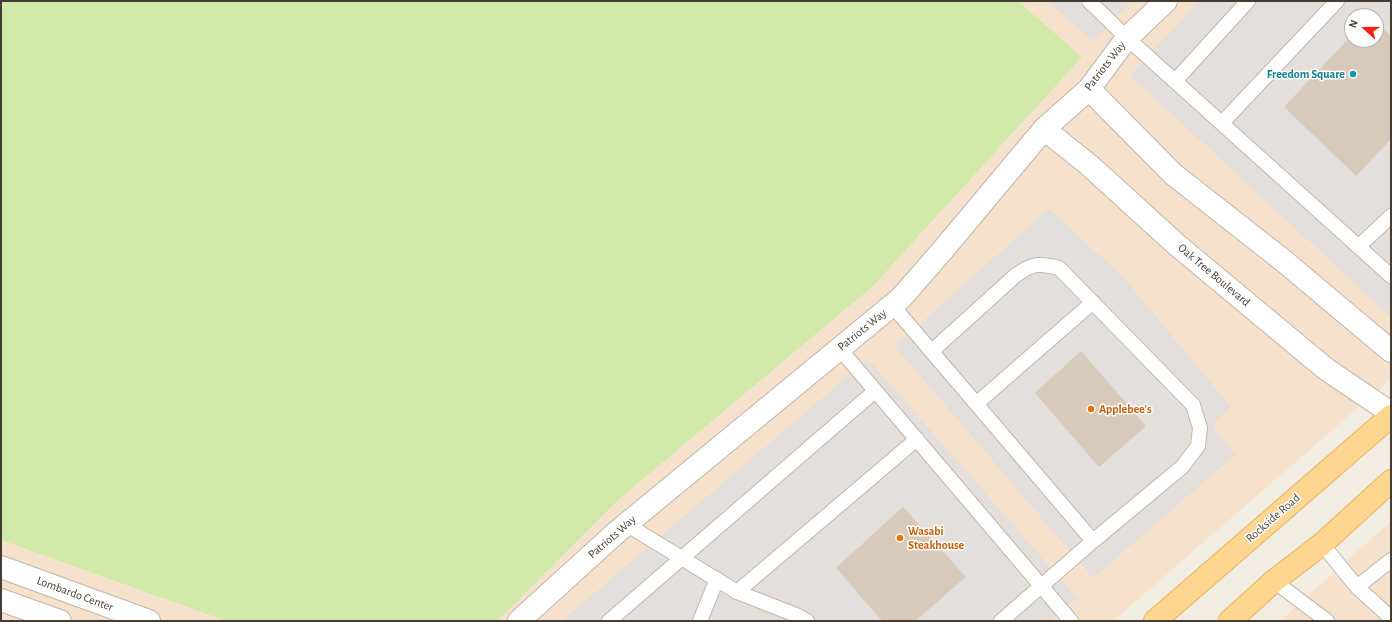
<!DOCTYPE html>
<html>
<head>
<meta charset="utf-8">
<style>
	body { margin:0 }
	#map { position:relative; width:1392px; height:622px; overflow:hidden; background:#f2ede3; font-family:"Alegreya Sans",sans-serif }
	canvas { display:block }
	.frame { position:absolute; inset:0; border:2px solid #443c33; pointer-events:none }
	.north { position:absolute; left:1344px; top:8px; width:40px; height:40px; box-sizing:border-box; background:#fff; border:1px solid #b4b1ad; border-radius:50%; rotate:291deg; font-size:11px; font-weight:700; line-height:16px; text-align:center; color:#443c33 }
	.north::after { content:''; display:block; margin:auto; width:14px; height:18px; background:#ff1e0d; clip-path:polygon(50% 0,100% 100%,50% 72%,0 100%) }
</style>
</head>
<body>
<div id="map">
<canvas width="1392" height="622"></canvas>
<div class="frame"></div>
<div class="north">N</div>
</div>
<script>
const ctx = document.querySelector('canvas').getContext('2d');
ctx.lineJoin = 'round';
function fillPath(path, color) { ctx.fillStyle = color; ctx.fill(path, 'evenodd'); }
function stroke(path, color, width, dash) { ctx.strokeStyle = color; ctx.lineWidth = width; ctx.lineCap = dash ? 'butt' : 'round'; ctx.setLineDash(dash || []); ctx.stroke(path); }
function drawText(font, color, halo, rows, align = 'center') {
  ctx.font = font + ' "Alegreya Sans",sans-serif'; ctx.lineWidth = 3; ctx.setLineDash([]); ctx.textBaseline = 'middle'; ctx.strokeStyle = halo; ctx.fillStyle = color; for (const [text, x, y, turn = 0] of rows) {
    ctx.save(); ctx.translate(x, y); ctx.rotate((+turn || 0) * Math.PI / 180); ctx.textAlign = isNaN(turn) ? turn : align; if (halo) ctx.strokeText(text, 0, 0); ctx.fillText(text, 0, 0); ctx.restore();
  }
}
fillPath(new Path2D(`
	M 1018,1 L 1391,1 L 1391,379 L 1113,621 L 497,621 L 618,500 L 872,287 L 1082,57 ZM 1352,16 L 1376,16 L 1376,40 L 1352,40 Z
	M 1391,521 L 1391,621 L 1280,621 Z
	M 1,540 L 226,621 L 1,621 Z`), '#f6e1cc');
fillPath(new Path2D(`
	M 1,1 L 1018,1 L 1082,57 L 872,287 L 618,500 L 497,621 L 226,621 L 1,540 Z`), '#d1e9a9');
fillPath(new Path2D(`
	M 1047,1 L 1131,1 L 1094,41 Z
	M 1200,1 L 1391,1 L 1391,317 L 1130,75 ZM 1352,16 L 1376,16 L 1376,40 L 1352,40 Z
	M 1049,209 L 1123,277 L 1231,407 L 1217,420 L 1214,430 L 1236,454 L 1093,578 L 895,346 Z
	M 868,359 L 1077,598 L 1050,621 L 562,621 Z`), '#e3dfdc');
fillPath(new Path2D(`
	M 1376,21 L 1391,36 L 1391,139 L 1356,176 L 1284,107 L 1352,35 L 1352,40 L 1376,40 Z
	M 1081,351 L 1146,426 L 1099,467 L 1035,393 Z
	M 903,507 L 966,577 L 915,621 L 882,621 L 836,568 Z`), '#d7cabb');
const service = new Path2D(`
	M 1089,1 L 1127,38 L 1391,276
	M 1175,81 L 1248,1
	M 1222,123 L 1337,1
	M 1359,246 L 1391,216
	M 892,305 L 1093,541 L 1001,621
	M 839,348 L 1071,621
	M 932,351 L 1016,275 C 1033,263 1039,263 1059,268 L 1193,405 L 1200,428 L 1198,446 L 1182,467 L 1093,541
	M 976,404 L 1093,302
	M 626,524 L 737,592 L 917,439
	M 1322,544 L 1357,587 L 1391,618
	M 1274,581 L 1327,621
	M 1357,587 L 1391,560
	M 737,592 L 796,615 L 807,621
	M 609,621 L 875,391
	M 700,621 L 717,579`);
const minor = new Path2D(`
	M 1089,89 L 1173,174 L 1285,262 L 1391,351
	M 1044,129 L 1089,165 L 1177,245 L 1326,369 L 1391,413
	M 1,567 L 149,621
	M 1,600 L 60,621
	M 519,621 L 618,531 L 901,298 L 942,251 L 1044,129 L 1089,89 L 1127,38 L 1166,1`);
const primary = new Path2D(`
	M 1155,621 L 1391,416
	M 1230,621 L 1274,581 L 1322,544 L 1391,481`);
stroke(service, '#c1b6a8', 16);
stroke(minor, '#c1b6a8', 24);
stroke(primary, '#e9b35b', 24);
stroke(service, '#fff', 14);
stroke(minor, '#fff', 22);
stroke(primary, '#ffd68f', 22);
for (const [x, y, r, color] of [
	[1353,74,4,"#0f9aa8"],
	[1091,409,4,"#e8710a"],
	[900,538,4,"#e8710a"]
]) { const dot = new Path2D(); dot.arc(x, y, r, 0, 2 * Math.PI); ctx.fillStyle = color; ctx.fill(dot); stroke(dot, '#fff', 1.5); }
drawText('12px', '#443c33', '#fff', [
	["Patriots Way",1105,66,-52],
	["Oak Tree Boulevard",1214,275,40],
	["Patriots Way",862,330,-39],
	["Rockside Road",1273,518,-41],
	["Patriots Way",612,537,-41],
	["Lombardo Center",75,594,20]
]);
drawText('bold 12px', '#0d838f', '#fff', [
	["Freedom Square",1345,74]
], 'right');
drawText('bold 12px', '#c56008', '#fff', [
	["Applebee's",1099,409],
	["Wasabi",908,531],
	["Steakhouse",908,545]
], 'left');
</script>
</body>
</html>
